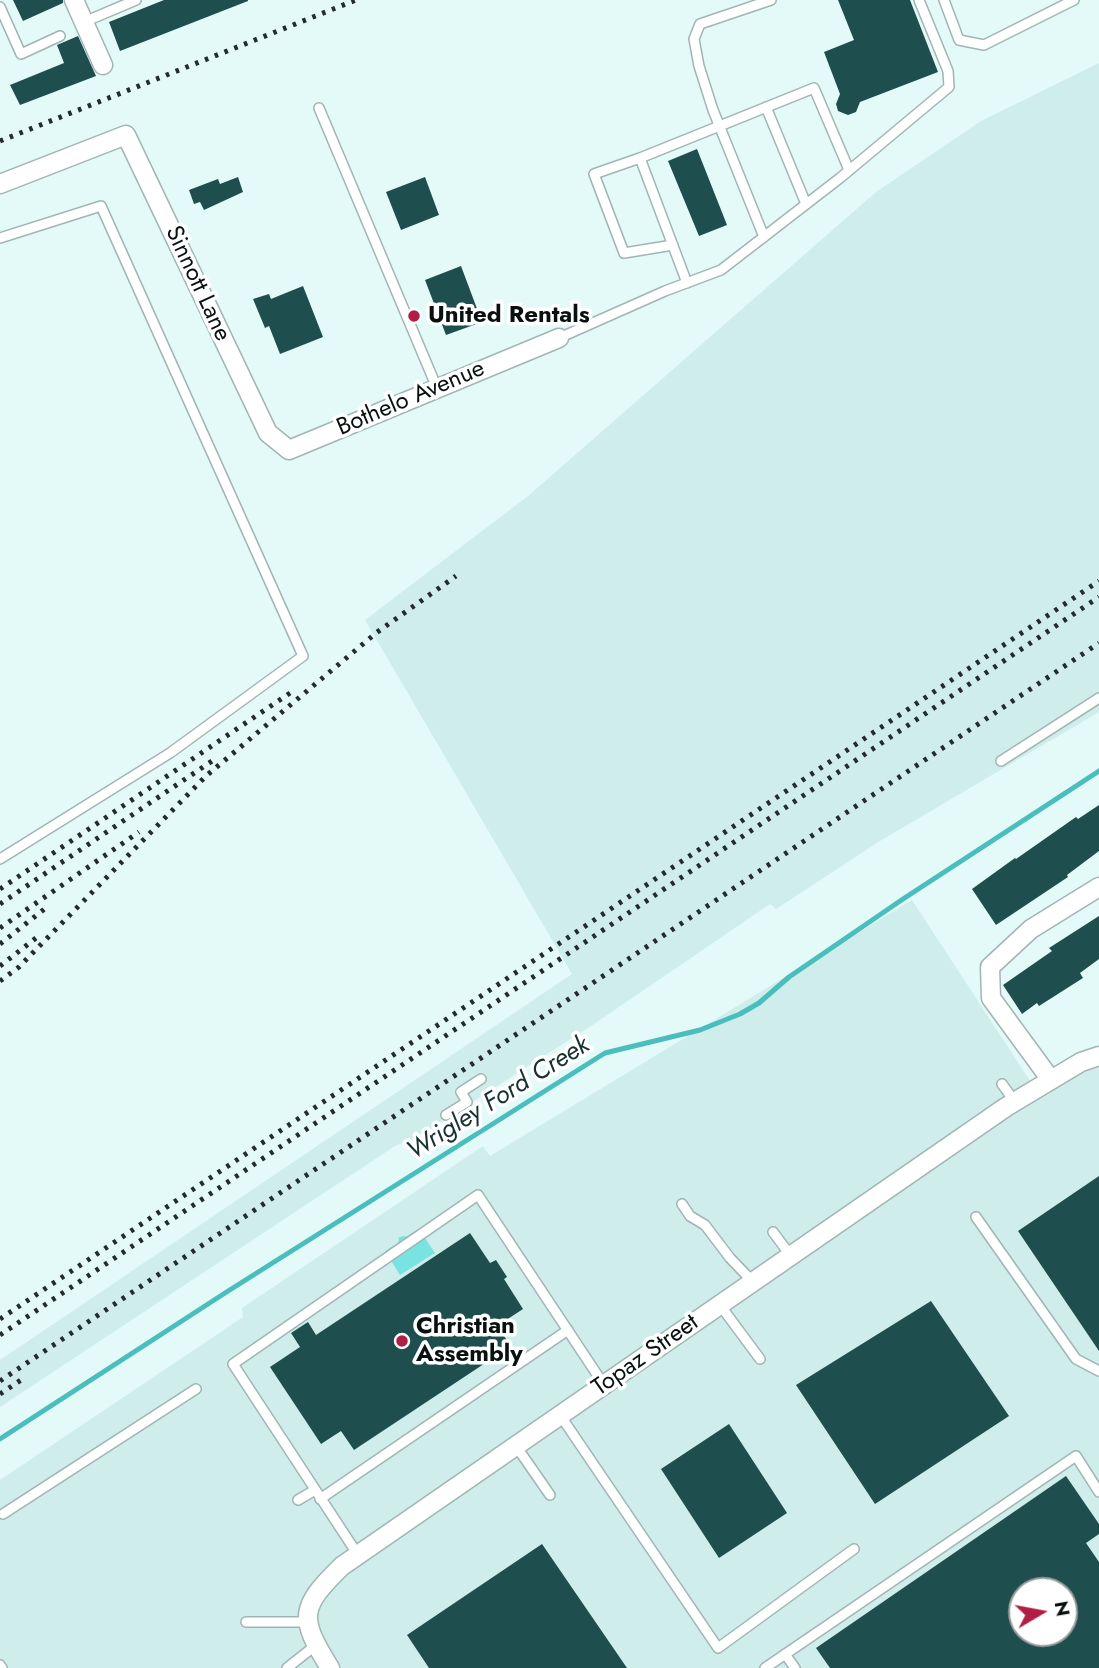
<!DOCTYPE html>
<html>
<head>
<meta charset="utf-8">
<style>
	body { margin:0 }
	#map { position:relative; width:1099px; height:1668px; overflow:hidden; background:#e4faf9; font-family:Jost,sans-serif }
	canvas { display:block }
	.north { position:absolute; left:1008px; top:1577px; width:70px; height:70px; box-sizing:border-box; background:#fff; border:2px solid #9d9f9f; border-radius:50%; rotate:80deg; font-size:19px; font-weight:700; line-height:28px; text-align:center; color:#091010 }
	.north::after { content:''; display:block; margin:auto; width:24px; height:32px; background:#b21f45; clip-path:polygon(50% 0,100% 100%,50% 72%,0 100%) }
</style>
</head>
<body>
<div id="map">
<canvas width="1099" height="1668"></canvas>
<div class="north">N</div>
</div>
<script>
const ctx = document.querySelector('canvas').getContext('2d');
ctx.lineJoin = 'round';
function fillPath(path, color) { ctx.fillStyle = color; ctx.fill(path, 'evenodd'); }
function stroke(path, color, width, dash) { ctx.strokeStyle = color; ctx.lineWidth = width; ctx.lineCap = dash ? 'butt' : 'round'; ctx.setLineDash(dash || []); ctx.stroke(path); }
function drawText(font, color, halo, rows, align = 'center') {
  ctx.font = font + ' Jost,sans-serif'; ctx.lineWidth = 7; ctx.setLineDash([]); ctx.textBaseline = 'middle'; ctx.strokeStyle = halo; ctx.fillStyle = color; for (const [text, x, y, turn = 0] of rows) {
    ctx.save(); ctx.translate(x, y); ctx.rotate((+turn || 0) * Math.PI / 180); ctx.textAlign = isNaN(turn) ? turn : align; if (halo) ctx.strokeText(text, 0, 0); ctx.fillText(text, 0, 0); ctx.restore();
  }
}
fillPath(new Path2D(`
	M 1099,63 L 1099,712 L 880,841 L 776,909 L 770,904 L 594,1024 L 424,1133 L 395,1146 L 0,1407 L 0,1360 L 572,974 L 365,620 L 528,496 L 876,192 L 981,121 Z
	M 912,900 L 1038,1093 L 1099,1057 L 1099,1668 L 0,1668 L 0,1480 L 243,1317 L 242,1308 L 483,1146 L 490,1156 ZM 1022,1591 L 1064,1591 L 1064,1633 L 1022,1633 Z`), '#ceedeb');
fillPath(new Path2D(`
	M 419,1229 L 435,1253 L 400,1275 L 385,1251 L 398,1243 L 399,1237 L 407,1236 Z`), '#78e3e1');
stroke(new Path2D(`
	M 0,1439 L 225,1293 L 605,1053 L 700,1030 L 740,1014 L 759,1003 L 789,977 L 903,899 L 1099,771`), '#4abebc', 5);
fillPath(new Path2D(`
	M 13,0 L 63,0 L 63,3 L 23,21 Z
	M 164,0 L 248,0 L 248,1 L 120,51 L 109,22 Z
	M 838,0 L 910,0 L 938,72 L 860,102 L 856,112 L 848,115 L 838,111 L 836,104 L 840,94 L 824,52 L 854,40 Z
	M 78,36 L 96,76 L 20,105 L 10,85 L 64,63 L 57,45 Z
	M 697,149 L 727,225 L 699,236 L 668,161 Z
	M 238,177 L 243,192 L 204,210 L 200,202 L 194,204 L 189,190 L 218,179 L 220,184 Z
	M 425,177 L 439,215 L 401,230 L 386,192 Z
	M 461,266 L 482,322 L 446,335 L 425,280 Z
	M 303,286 L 323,337 L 280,354 L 269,326 L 265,328 L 253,299 L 269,294 L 271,299 Z
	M 1099,805 L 1099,851 L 1067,875 L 1068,877 L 996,925 L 972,889 L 1015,858 L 1016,859 L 1076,817 L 1078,819 Z
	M 1099,916 L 1099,959 L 1080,973 L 1083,978 L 1039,1006 L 1037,1003 L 1022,1014 L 1003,985 L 1052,951 L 1049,948 Z
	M 1099,1176 L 1099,1351 L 1018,1231 Z
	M 470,1233 L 490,1263 L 496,1260 L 507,1277 L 504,1279 L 523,1309 L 497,1326 L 511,1346 L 354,1450 L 341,1431 L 321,1444 L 270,1367 L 300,1347 L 291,1333 L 308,1322 L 316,1335 Z
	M 931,1301 L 1009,1416 L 875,1504 L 796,1385 Z
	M 729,1424 L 787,1513 L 719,1558 L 661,1469 Z
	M 1066,1476 L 1099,1524 L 1099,1534 L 1086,1543 L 1099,1562 L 1099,1668 L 830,1668 L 816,1648 ZM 1022,1591 L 1064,1591 L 1064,1633 L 1022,1633 Z
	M 542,1544 L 627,1668 L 429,1668 L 407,1635 Z`), '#1e4e4d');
const lane = new Path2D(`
	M 944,0 L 959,40 L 984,45 L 1074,0
	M 0,7 L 21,54 L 60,36
	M 84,22 L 136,0
	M 766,107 L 806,204
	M 319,108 L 437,388
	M 640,158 L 594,174 L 624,253 L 673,245
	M 764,237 L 713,110 L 699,66 L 694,39 L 700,24 L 771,0
	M 0,238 L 101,206 L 303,656 L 170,753 L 0,859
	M 687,283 L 640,158 L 814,88 L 849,170
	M 559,338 L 665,291 L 721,270 L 840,178 L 949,87 L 948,71 L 919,0
	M 1001,761 L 1099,698
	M 1002,1084 L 1015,1102
	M 446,1115 L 467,1102 L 461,1092 L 481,1079
	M 682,1204 L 690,1216 L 705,1225 L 730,1258 L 753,1282
	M 976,1217 L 1076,1359 L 1099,1371
	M 773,1232 L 791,1256
	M 720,1305 L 760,1359
	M 560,1415 L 718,1648 L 854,1549
	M 516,1446 L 550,1495
	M 320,1499 L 568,1330
	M 298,1500 L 315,1490
	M 3,1514 L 196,1389
	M 358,1555 L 233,1364 L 478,1195 L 604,1385
	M 246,1622 L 308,1622
	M 785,1654 L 795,1668
	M 0,1665 L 2,1668
	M 287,1668 L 316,1645
	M 765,1668 L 1076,1456 L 1099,1492`);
const street = new Path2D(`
	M 74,0 L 103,65
	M 0,184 L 126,135 L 268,433 L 289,450 L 559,338
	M 1051,1080 L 991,998 L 990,967 L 1031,929 L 1099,887
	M 330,1668 C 298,1617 300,1607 342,1566 L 1006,1107 L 1081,1062 L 1099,1056`);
stroke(lane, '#a0b5b4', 12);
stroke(street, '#a0b5b4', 21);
stroke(lane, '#fff', 9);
stroke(street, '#fff', 18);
stroke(new Path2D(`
	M 0,141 L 356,0
	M 0,889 L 293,691
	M 0,904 L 212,761
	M 0,928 L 139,832
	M 0,944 L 47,907
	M 0,966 L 36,938
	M 0,981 L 19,967 L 206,776 L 376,633 L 456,576
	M 0,1319 L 1099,581
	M 0,1335 L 1099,597
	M 0,1381 L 1099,643
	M 0,1394 L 21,1380`), '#232b2b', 5, [3.5, 7]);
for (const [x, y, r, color] of [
	[414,316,7,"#b21f45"],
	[402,1341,7,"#b21f45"]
]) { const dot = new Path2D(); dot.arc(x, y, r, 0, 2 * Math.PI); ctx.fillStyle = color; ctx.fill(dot); stroke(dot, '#fff', 2.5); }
drawText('24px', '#091010', '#fff', [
	["Sinnott Lane",197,284,65],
	["Bothelo Avenue",411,399,-23],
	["Topaz Street",646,1356,-35]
]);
drawText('bold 24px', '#091010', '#fff', [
	["United Rentals",428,316],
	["Christian",416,1327],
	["Assembly",416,1355]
], 'left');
drawText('italic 26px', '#173130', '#fff', [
	["Wrigley Ford Creek",499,1099,-32]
]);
</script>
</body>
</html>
